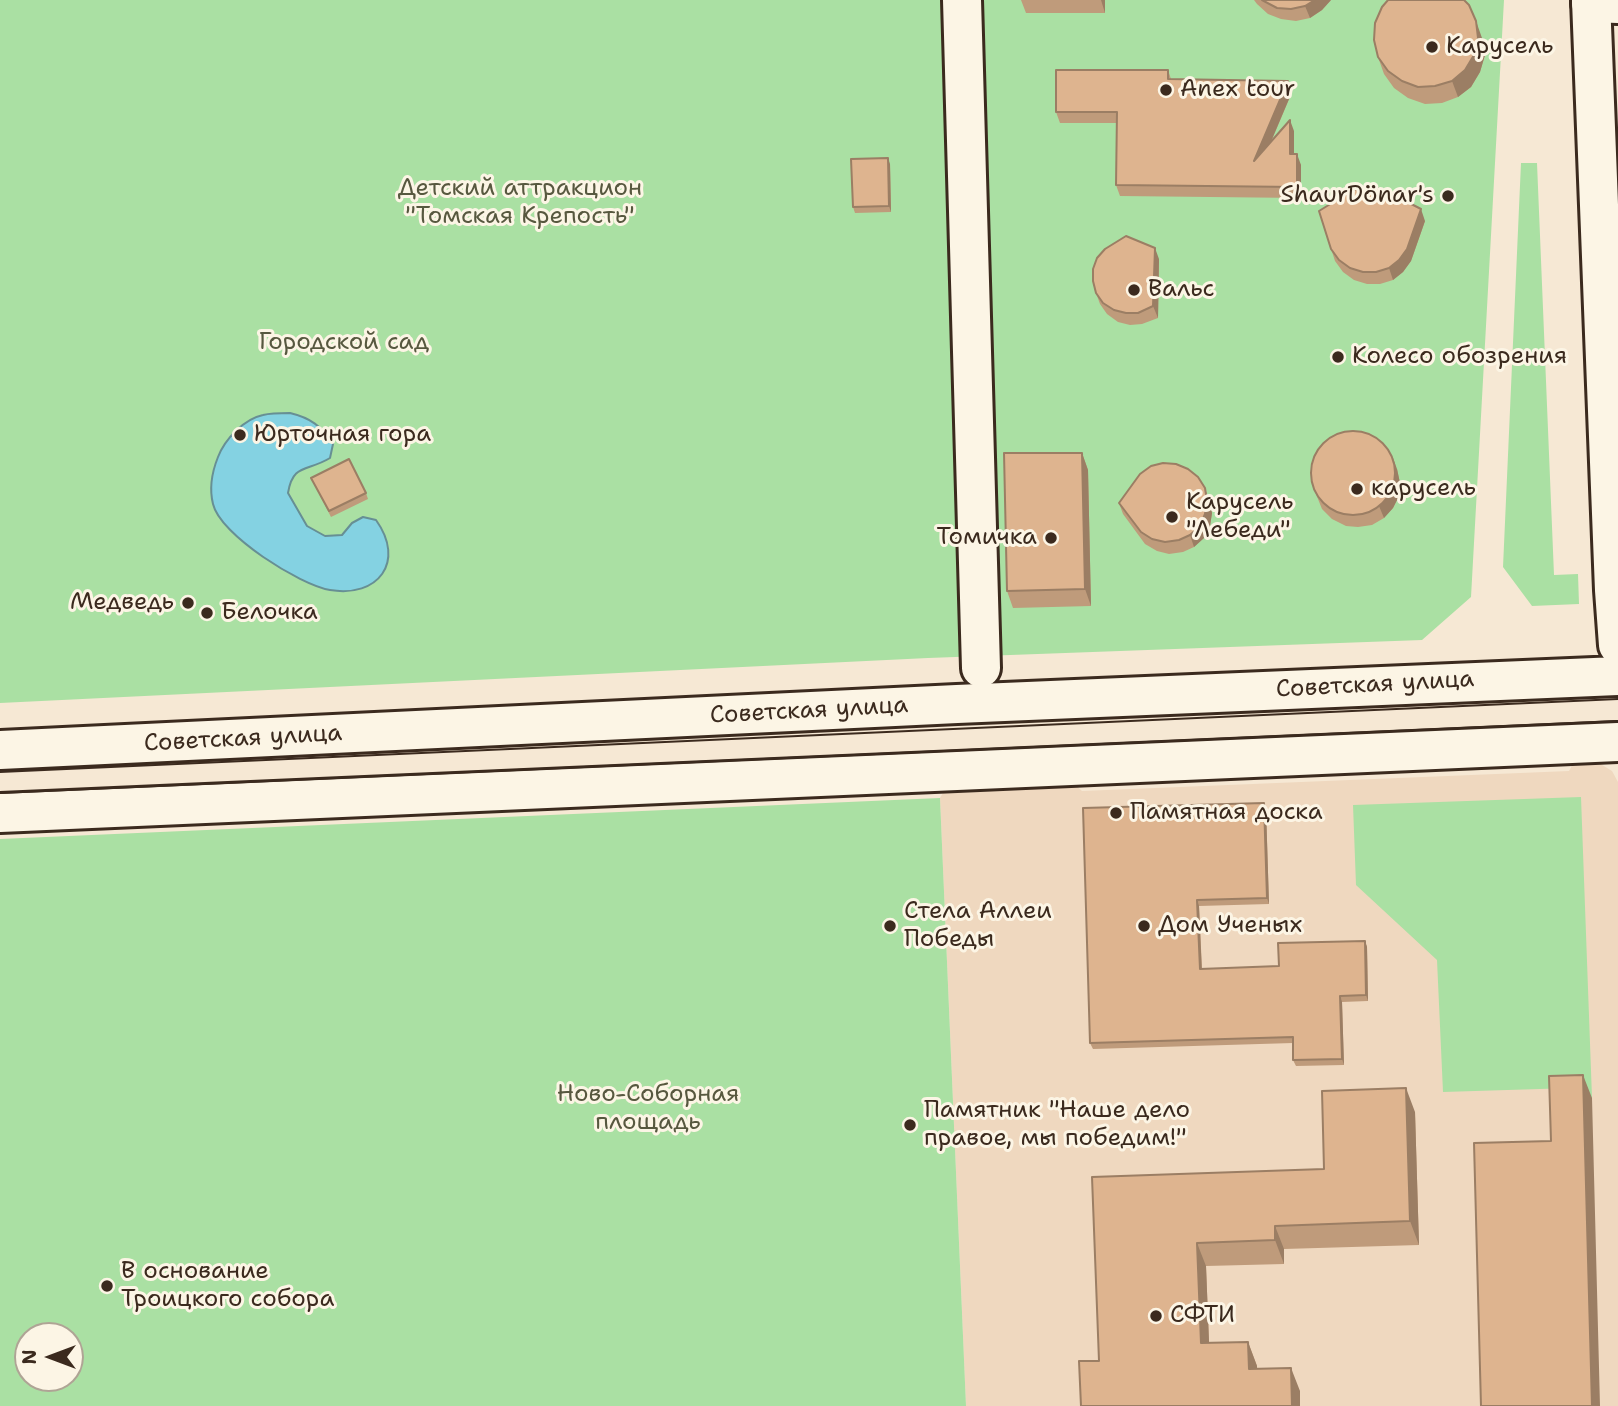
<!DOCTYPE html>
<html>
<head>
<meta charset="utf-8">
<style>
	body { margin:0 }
	#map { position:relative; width:1618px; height:1406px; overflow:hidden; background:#f6e8d4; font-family:"Shantell Sans",sans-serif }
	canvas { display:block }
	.north { position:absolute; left:14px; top:1322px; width:70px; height:70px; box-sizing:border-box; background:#fcf5e5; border:2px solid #afa495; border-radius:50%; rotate:270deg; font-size:19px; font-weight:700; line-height:28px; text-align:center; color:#3b2a1e }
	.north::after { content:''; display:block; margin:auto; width:24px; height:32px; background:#3b2a1e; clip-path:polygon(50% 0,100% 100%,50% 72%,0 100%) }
</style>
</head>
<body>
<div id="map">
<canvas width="1618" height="1406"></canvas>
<div class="north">N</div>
</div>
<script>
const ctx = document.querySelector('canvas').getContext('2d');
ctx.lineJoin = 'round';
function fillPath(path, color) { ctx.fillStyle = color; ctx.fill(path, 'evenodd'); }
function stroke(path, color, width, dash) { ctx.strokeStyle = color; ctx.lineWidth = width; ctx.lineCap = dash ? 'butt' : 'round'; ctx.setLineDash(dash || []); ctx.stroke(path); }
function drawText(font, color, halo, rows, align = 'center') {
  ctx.font = font + ' "Shantell Sans",sans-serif'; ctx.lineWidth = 6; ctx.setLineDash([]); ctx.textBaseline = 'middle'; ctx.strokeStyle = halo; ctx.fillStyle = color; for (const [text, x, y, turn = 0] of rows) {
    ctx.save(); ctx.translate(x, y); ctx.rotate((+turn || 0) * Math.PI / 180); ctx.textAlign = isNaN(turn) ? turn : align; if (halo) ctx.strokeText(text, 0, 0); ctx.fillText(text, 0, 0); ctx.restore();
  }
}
fillPath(new Path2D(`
	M 1575,760 L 1594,760 L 1612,771 L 1618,782 L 1618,1406 L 966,1406 L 940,798 L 947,786 L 1070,780 L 1082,791 L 1569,771 Z`), '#efd8bf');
fillPath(new Path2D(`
	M 0,0 L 1504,0 L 1471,597 L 1422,640 L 928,658 L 0,703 Z
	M 1521,163 L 1537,163 L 1554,575 L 1578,574 L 1579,604 L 1532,606 L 1503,567 Z
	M 1581,797 L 1592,1098 L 1585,1099 L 1572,1088 L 1443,1092 L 1437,960 L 1356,885 L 1353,805 Z
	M 940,798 L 966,1406 L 0,1406 L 0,839 ZM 28,1336 L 70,1336 L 70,1378 L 28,1378 Z`), '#aae0a3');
const water = new Path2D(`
	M 290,413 C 311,418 321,426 333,444 L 330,458 C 307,472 293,463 288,493 L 307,526 L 325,536 L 342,535 L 352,523 L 363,517 L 376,520 C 406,562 378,598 330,590 C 300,585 220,535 213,504 C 209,488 212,472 218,457 C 225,439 244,419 263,415 C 271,413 281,413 290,413 Z`);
fillPath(water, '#84d2e2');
stroke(water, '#678f94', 2);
const street = new Path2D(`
	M 962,0 L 981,668
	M 1591,3 L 1618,4`);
const secondary = new Path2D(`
	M 1591,0 L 1614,590 L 1618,645
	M 0,750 L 957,704 L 1618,676
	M 0,813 L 1618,742`);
stroke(street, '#3b2a1e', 44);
stroke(secondary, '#3b2a1e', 44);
stroke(street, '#fcf5e5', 38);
stroke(secondary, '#fcf5e5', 38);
stroke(new Path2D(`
	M 0,772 L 1618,699
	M 0,793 L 1618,721`), '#3b2a1e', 2);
fillPath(new Path2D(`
	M 1021,0 L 1105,0 L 1105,13 L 1026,13 Z
	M 1254,0 L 1331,0 L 1322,10 L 1310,18 L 1296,21 L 1281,19 L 1268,14 L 1257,4 Z
	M 1482,38 L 1485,55 L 1480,72 L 1471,87 L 1458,97 L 1442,103 L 1425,104 L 1408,98 L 1394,88 L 1384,74 L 1378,57 Z
	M 1168,70 L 1171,79 L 1292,92 L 1271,142 L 1294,131 L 1294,154 L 1301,165 L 1301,198 L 1120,196 L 1116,185 L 1117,123 L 1060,123 L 1056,112 Z
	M 890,164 L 891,212 L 855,213 L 853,207 Z
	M 1319,211 L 1425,221 L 1411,261 L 1403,272 L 1393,280 L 1380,284 L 1367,284 L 1354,280 L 1343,272 L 1335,261 Z
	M 1159,259 L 1158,318 L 1142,324 L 1130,325 L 1118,322 L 1107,314 L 1100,304 L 1096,293 Z
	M 1082,453 L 1088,470 L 1091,606 L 1013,608 L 1007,591 Z
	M 1397,469 L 1400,483 L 1399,496 L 1393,508 L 1384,518 L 1372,525 L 1358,527 L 1346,526 L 1332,519 L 1322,509 L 1312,484 Z
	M 311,478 L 366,493 L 368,499 L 331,517 Z
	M 1205,488 L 1212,513 L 1210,526 L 1204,538 L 1194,547 L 1183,552 L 1169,554 L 1157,551 L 1145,544 L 1123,514 L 1119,503 Z
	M 1264,803 L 1266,809 L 1269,904 L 1199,906 L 1202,969 L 1279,966 L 1365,941 L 1367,947 L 1368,1001 L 1342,1002 L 1344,1065 L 1296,1066 L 1293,1060 L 1293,1043 L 1093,1049 L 1090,1043 Z
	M 1415,1112 L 1419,1245 L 1284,1249 L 1284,1264 L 1206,1266 L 1209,1343 L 1248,1342 L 1257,1366 L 1257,1369 L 1300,1391 L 1099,1361 L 1092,1177 L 1324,1169 Z`), '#bf9b7b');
fillPath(new Path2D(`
	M 1101,0 L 1105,0 L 1105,13 Z
	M 1315,0 L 1331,0 L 1322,10 L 1310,18 L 1305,6 Z
	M 1476,21 L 1482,38 L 1485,55 L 1480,72 L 1471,87 L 1458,97 L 1452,81 Z
	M 1288,81 L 1292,92 L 1258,172 L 1254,161 Z
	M 1290,120 L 1294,131 L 1294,165 L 1290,154 Z
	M 1297,154 L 1301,165 L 1301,198 L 1297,187 Z
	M 888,158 L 890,164 L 891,212 L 889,206 Z
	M 1421,209 L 1425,221 L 1411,261 L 1403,272 L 1393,280 L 1389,268 Z
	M 1155,248 L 1159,259 L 1158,318 L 1153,306 Z
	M 1082,453 L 1088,470 L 1091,606 L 1085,589 Z
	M 1393,458 L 1397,469 L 1400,483 L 1399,496 L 1393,508 L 1384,518 L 1379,506 Z
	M 1205,488 L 1212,513 L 1210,526 L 1204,538 L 1194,547 L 1190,535 Z
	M 1264,803 L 1266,809 L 1269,904 L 1267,898 Z
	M 1197,900 L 1199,906 L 1202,975 L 1200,969 Z
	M 1365,941 L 1367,947 L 1368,1001 L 1366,995 Z
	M 1340,996 L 1342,1002 L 1344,1065 L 1342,1059 Z
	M 1583,1075 L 1592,1098 L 1600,1406 L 1592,1406 Z
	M 1406,1088 L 1415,1112 L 1419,1245 L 1410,1221 Z
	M 1275,1226 L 1284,1249 L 1284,1264 L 1275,1240 Z
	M 1197,1243 L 1206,1266 L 1210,1367 L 1201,1343 Z
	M 1248,1342 L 1257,1366 L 1258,1393 L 1249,1369 Z
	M 1291,1368 L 1300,1391 L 1300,1406 L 1292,1406 Z`), '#9b7e64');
const building = new Path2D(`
	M 1262,0 L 1315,0 L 1305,6 L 1291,9 L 1277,8 Z
	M 1388,0 L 1464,0 L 1469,5 L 1476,21 L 1478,38 L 1474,55 L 1465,70 L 1452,81 L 1435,86 L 1418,87 L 1402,81 L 1388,71 L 1378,57 L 1374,40 L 1375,23 L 1382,7 Z
	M 1056,70 L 1168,70 L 1168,79 L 1288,81 L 1254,161 L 1290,120 L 1290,154 L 1297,154 L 1297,187 L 1116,185 L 1117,112 L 1056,112 Z
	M 888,158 L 889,206 L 853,207 L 851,159 Z
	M 1367,187 L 1382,189 L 1421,209 L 1407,249 L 1399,260 L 1389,268 L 1376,272 L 1363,272 L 1350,268 L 1339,260 L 1331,249 L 1319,211 L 1353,190 Z
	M 1126,236 L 1155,248 L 1153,306 L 1138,313 L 1126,313 L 1114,310 L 1103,303 L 1096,293 L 1093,281 L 1093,269 L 1097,258 L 1105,249 Z
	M1311 473a42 42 0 1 1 84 0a42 42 0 1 1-84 0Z
	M 1004,453 L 1082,453 L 1085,589 L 1007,591 Z
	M 349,459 L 366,493 L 329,511 L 311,478 Z
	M 1163,463 L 1176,464 L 1188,469 L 1198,477 L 1205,488 L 1207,501 L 1205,514 L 1200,526 L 1190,535 L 1179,540 L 1165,542 L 1152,539 L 1141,532 L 1119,503 L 1140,474 L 1151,466 Z
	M 1264,803 L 1267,898 L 1197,900 L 1200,969 L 1279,966 L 1278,943 L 1365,941 L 1366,995 L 1340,996 L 1342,1059 L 1293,1060 L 1293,1037 L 1090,1043 L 1083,808 Z
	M 1583,1075 L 1592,1406 L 1481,1406 L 1474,1143 L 1551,1141 L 1549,1076 Z
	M 1406,1088 L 1410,1221 L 1275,1226 L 1275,1240 L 1197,1243 L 1201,1343 L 1248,1342 L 1249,1369 L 1291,1368 L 1292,1406 L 1081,1406 L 1079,1361 L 1099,1361 L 1092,1177 L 1324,1169 L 1322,1091 Z`);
fillPath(building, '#deb48f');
stroke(building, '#9b7e64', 2);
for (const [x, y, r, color] of [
	[1432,47,7,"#3b2a1e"],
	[1166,90,7,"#3b2a1e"],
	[1448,196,7,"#3b2a1e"],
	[1134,290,7,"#3b2a1e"],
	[1338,357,7,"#3b2a1e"],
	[240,435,7,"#3b2a1e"],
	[1357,489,7,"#3b2a1e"],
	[1172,517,7,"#3b2a1e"],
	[1051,538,7,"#3b2a1e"],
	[188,603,7,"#3b2a1e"],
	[207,613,7,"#3b2a1e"],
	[1116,813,7,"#3b2a1e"],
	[890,926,7,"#3b2a1e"],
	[1144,926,7,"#3b2a1e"],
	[910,1125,7,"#3b2a1e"],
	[107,1286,7,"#3b2a1e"],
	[1156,1316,7,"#3b2a1e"]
]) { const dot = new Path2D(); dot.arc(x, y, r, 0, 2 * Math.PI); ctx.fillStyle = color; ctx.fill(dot); stroke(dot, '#fcf5e5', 2.5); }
drawText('24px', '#3b2a1e', '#fcf5e5', [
	["Карусель",1446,47],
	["Anex tour",1180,90],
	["ShaurDönar's",1434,196,"right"],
	["Вальс",1148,290],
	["Колесо обозрения",1352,357],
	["Юрточная гора",254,435],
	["карусель",1371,489],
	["Карусель",1186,503],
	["\"Лебеди\"",1186,531],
	["Томичка",1037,538,"right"],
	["Медведь",174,603,"right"],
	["Белочка",221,613],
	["Памятная доска",1130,813],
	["Стела Аллеи",904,912],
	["Победы",904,940],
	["Дом Ученых",1158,926],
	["Памятник \"Наше дело",924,1111],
	["правое, мы победим!\"",924,1139],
	["В основание",121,1272],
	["Троицкого собора",121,1300],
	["СФТИ",1170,1316]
], 'left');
drawText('24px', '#57583f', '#fcf5e5', [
	["Детский аттракцион",520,189],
	["\"Томская Крепость\"",520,217],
	["Городской сад",344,343],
	["Ново-Соборная",648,1095],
	["площадь",648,1123]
]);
drawText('24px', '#3b2a1e', '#fcf5e5', [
	["Советская улица",1375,685,-3],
	["Советская улица",809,711,-3],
	["Советская улица",243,739,-3]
]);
</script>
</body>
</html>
